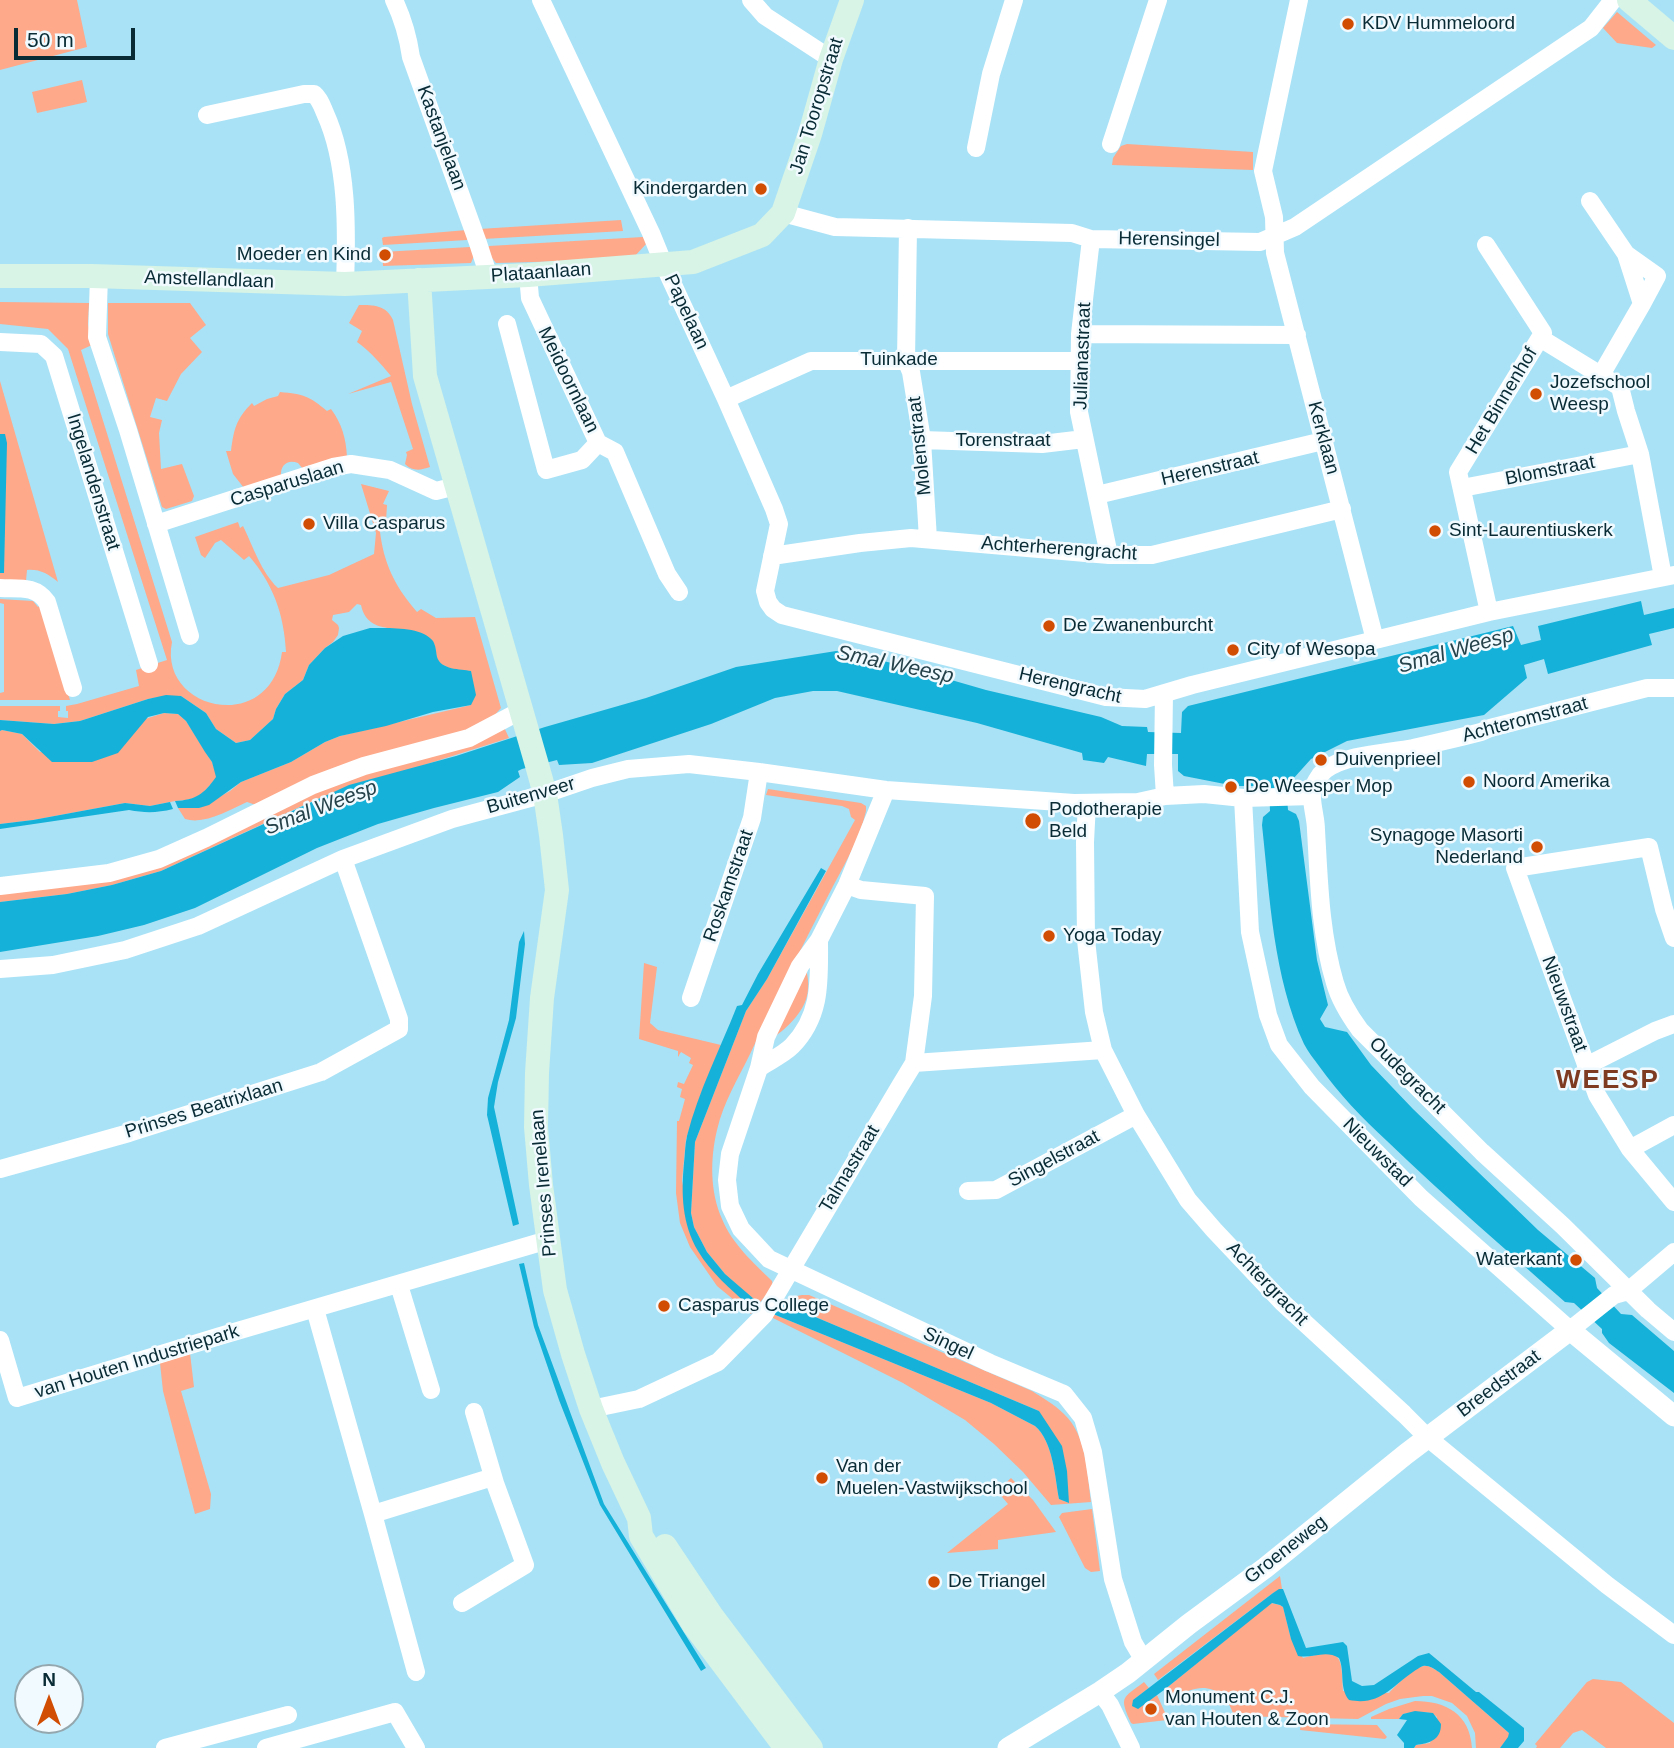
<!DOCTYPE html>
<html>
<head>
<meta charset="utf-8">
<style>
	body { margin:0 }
	#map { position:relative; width:1674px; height:1748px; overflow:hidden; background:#a9e2f6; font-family:Arial,sans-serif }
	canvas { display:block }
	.north { position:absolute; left:14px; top:1664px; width:70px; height:70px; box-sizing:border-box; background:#f1fafe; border:2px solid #94a7ae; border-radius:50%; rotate:0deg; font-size:19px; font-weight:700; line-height:28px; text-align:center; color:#082b35 }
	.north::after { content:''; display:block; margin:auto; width:24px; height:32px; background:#d14d03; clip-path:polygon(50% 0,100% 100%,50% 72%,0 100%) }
	.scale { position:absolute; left:14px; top:28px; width:121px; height:32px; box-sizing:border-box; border:4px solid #082b35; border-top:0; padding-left:9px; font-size:21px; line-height:24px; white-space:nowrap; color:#082b35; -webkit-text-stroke:5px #f1fafe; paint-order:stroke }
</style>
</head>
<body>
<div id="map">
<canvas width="1674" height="1748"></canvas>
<div class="north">N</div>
<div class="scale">50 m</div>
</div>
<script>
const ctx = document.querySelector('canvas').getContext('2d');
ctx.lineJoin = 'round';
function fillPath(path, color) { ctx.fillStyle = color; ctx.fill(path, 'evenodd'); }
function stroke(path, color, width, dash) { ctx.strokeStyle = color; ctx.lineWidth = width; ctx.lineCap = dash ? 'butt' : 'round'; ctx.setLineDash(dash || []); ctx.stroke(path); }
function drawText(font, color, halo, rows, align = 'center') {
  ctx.font = font + ' Arial,sans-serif'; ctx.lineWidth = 5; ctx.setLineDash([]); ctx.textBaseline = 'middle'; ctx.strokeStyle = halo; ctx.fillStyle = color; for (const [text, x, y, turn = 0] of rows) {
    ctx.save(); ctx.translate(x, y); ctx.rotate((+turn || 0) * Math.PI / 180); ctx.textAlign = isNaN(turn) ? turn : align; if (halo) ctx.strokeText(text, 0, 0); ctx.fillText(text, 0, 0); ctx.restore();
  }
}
fillPath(new Path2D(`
	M 0,0 L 77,0 L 87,47 L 0,70 Z
	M 1617,12 L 1656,45 L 1652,48 L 1617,43 L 1603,28 Z
	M 82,80 L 87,102 L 37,113 L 32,92 Z
	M 1127,144 L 1253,152 L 1253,170 L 1112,165 L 1113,158 L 1121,146 Z
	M 621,220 L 623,231 L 483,239 L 479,229 Z
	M 467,230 L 469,235 L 467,240 L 383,245 L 382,238 L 384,237 Z
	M 643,237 L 647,243 L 634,257 L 569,261 L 496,263 L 488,253 L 487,248 L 489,246 Z
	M 470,247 L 475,253 L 471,263 L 383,266 L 382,252 Z
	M 0,302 L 89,303 L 88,324 L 92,345 L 81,350 L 172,642 C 158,711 271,736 282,652 L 286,652 C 284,614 273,584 249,556 L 244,560 L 221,540 L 215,543 L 205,558 L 201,555 L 195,537 L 238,522 L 240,528 L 243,526 C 253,546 261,572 278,588 L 329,575 L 374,554 L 376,533 L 361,484 L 389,491 L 383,504 L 387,505 L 386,521 L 379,522 C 382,559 392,583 417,612 L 421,609 L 436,618 L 475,617 L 501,708 L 492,718 L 475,729 L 262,807 L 247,802 C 229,810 205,825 185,819 L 178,808 L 199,808 L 230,791 L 241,782 L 291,762 L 325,742 L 340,736 L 471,705 C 465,695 455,674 448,668 C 443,663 444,668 439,662 C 434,654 438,644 429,638 C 406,622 368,639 361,605 L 357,604 L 349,612 L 333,615 L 332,620 L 338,625 L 339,628 L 338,635 L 333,642 L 325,648 L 309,665 L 303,680 L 285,694 L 276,709 L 273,719 L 250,740 L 236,743 L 216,729 L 206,713 L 181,696 L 166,696 L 148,699 L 80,721 L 54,724 L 0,720 L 0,706 L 60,706 L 60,711 L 58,711 L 58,717 L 68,718 L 68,711 L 66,711 L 66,706 L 77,704 L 139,686 L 136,670 L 167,660 L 68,349 L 48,329 L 0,324 Z
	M 108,303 L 190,303 L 206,325 L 190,338 L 202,352 L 181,374 L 167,401 L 156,398 L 150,417 L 162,420 L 159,433 L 161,469 L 182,464 L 194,496 L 192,501 L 166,509 L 162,507 L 108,334 Z
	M 359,305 C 374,305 386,305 393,320 L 412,404 L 430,467 C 421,470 413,472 405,464 L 407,455 L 406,452 L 413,449 L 391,382 L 348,394 L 391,376 C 380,363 371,352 357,342 L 362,331 L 349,323 Z
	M 0,381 L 58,582 C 48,574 40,569 27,570 L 26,581 L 0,580 L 0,573 L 4,573 L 5,434 L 0,434 Z
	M 280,392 C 304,394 309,396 327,411 L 331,409 C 342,424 346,438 347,457 L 303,469 L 298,463 C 288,459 280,465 281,476 L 244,488 L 233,474 L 226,451 L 231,451 C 234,429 236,419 252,403 L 254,406 L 267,399 L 278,396 Z
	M 0,599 L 33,601 L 38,607 L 41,605 L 70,700 L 0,700 L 0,693 L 4,692 L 4,604 L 0,603 Z
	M 164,713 L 178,714 L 186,721 L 212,762 L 217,777 L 203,793 L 198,797 L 186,800 L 175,801 L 150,806 L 125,803 L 33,820 L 0,824 L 0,731 L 2,730 L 22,734 L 40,752 Z
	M 503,725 L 509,738 L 317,799 L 161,871 L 112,885 L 67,894 L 0,902 L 0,889 L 99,878 L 309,793 Z
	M 768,789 L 861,803 L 866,806 L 866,811 C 860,840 842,868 829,894 C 802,946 776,999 751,1052 C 739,1077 723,1103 717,1130 C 710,1159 710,1192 722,1219 C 732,1244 754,1263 772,1281 L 773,1286 L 751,1314 L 717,1286 L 690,1247 L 680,1223 L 676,1193 L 677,1121 L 679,1121 L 685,1099 L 680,1097 L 682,1089 L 677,1087 L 678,1082 L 684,1084 L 693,1065 L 689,1063 L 691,1058 L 681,1052 L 678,1057 L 678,1051 L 639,1039 L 644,963 L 657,967 L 650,1023 L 658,1030 L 721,1045 L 701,1094 L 686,1139 L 682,1181 L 699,1252 L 754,1299 L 725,1274 L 707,1252 L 694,1227 L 691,1213 L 695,1142 L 746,1011 L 767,979 L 855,820 L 851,817 L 849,809 L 842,806 L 766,795 Z
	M 806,967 C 807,974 809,982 808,989 C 807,1010 788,1027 773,1038 Z
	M 802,1295 L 809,1295 L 1032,1391 C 1043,1398 1055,1405 1064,1414 C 1087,1436 1087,1472 1091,1502 L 1051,1505 L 1023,1472 L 994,1444 L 965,1420 L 903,1383 L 771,1317 L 773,1314 L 991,1403 L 1035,1426 C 1053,1441 1055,1477 1059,1499 L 1069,1503 L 1039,1411 L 782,1303 L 792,1297 Z
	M 190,1353 L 194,1387 L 181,1391 L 211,1494 L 210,1509 L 195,1514 L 163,1391 L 160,1363 Z
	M 1011,1478 L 1033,1500 L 1056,1532 L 998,1540 L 998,1549 L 947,1553 L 1008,1504 L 997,1491 Z
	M 1092,1509 L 1100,1571 L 1091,1572 L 1085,1568 L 1059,1517 L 1062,1513 Z
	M 1280,1576 L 1282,1589 L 1273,1593 L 1158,1680 L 1154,1674 Z
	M 1271,1603 L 1280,1605 L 1283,1607 L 1291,1639 L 1303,1658 C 1343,1648 1341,1655 1343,1691 L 1389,1693 C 1397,1685 1416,1664 1428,1666 C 1431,1667 1436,1670 1439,1672 L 1509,1733 L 1509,1737 L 1500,1748 L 1476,1748 L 1475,1733 L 1467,1716 L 1452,1703 L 1432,1696 L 1423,1696 L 1400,1699 L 1386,1704 L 1358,1719 L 1234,1716 C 1225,1686 1200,1680 1176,1698 L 1164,1690 Z
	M 1593,1679 L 1621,1682 L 1674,1723 L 1674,1748 L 1606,1748 L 1582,1730 L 1573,1733 L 1560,1748 L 1536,1748 L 1537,1746 L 1535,1744 L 1587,1682 Z
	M 1144,1682 L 1149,1688 L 1133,1700 L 1138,1708 L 1157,1695 L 1167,1717 L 1167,1720 L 1133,1724 L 1131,1723 C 1119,1696 1122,1699 1144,1682 Z
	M 1415,1701 C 1446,1701 1470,1714 1472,1748 L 1414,1748 L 1416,1745 L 1430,1743 L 1437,1717 C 1428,1709 1414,1713 1403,1714 L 1399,1719 L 1371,1719 L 1371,1717 L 1389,1709 Z
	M 1301,1724 L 1377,1725 L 1387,1737 L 1385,1739 L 1300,1730 Z`), '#fda98a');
fillPath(new Path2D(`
	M 0,434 L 5,434 L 7,443 L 4,573 L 0,573 Z
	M 1641,601 L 1644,615 L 1674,608 L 1674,628 L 1649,634 L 1652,645 L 1548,674 L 1544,659 L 1524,665 L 1527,678 L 1484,715 L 1347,741 L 1311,759 L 1293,779 L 1286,785 L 1288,810 L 1296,814 L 1299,821 L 1317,960 L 1328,1005 L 1320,1019 L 1325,1027 L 1347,1032 L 1371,1065 L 1413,1109 L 1538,1230 L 1595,1278 L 1597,1288 L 1621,1314 L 1632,1315 L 1674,1351 L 1674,1393 L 1609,1343 L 1602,1333 L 1602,1329 L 1574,1303 L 1565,1302 C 1505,1249 1445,1197 1387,1141 C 1362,1118 1339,1094 1319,1066 C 1314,1059 1308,1052 1304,1044 C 1273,976 1270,898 1262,825 L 1263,817 L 1270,811 L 1269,786 L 1235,786 L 1184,776 L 1178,771 L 1178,754 L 1147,754 L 1146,766 L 1108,757 L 1104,763 L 1083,760 L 1082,753 L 977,723 L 837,691 L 813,691 L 775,698 L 711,724 L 592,763 L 559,765 L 557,760 L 522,769 L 518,771 L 520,777 L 498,792 L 434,808 L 378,824 L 317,848 L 195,908 L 144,925 L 98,936 L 0,952 L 0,902 L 67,894 L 112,885 L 161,871 L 349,785 L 456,756 L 545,727 L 646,698 L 736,667 L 836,651 L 845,652 L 896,664 L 986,690 L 1101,717 L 1122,726 L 1147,727 L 1148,732 L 1181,733 L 1182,712 L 1188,706 L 1513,626 L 1521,645 L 1541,640 L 1538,626 Z
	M 370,628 C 387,628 422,626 433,641 C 436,646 436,652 437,657 C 441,670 460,669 471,671 L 476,695 L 471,705 L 433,712 L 386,726 L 340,736 L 325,742 L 291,762 L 241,782 L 209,805 L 199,808 L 178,808 L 175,801 C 196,800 204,794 216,777 L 212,762 L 205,752 L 186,721 L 178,714 L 164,713 L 148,717 L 118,753 L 92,762 L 52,762 L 22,734 L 2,730 L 0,731 L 0,720 L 54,724 L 80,721 L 148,699 L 166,695 L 181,696 L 206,713 L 216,729 L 236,743 L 250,740 L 273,719 L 276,709 L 285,694 L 303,680 L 309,665 L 325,648 L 343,636 Z
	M 170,802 L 173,809 C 157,813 145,813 129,810 L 0,829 L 0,824 L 33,820 L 125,803 L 150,806 Z
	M 821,868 L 826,871 L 767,979 L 746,1011 L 695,1142 L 691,1213 L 694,1227 L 707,1252 L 725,1274 L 754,1299 L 749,1306 C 731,1289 711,1273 698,1251 C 682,1224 681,1194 684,1163 C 685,1154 685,1145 687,1136 C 698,1092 720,1049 737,1006 L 742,1005 L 758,974 Z
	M 524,931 L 525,944 L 516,1018 L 498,1082 L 494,1107 L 519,1224 L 513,1226 L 487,1115 L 488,1098 L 509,1020 L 519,942 Z
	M 524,1263 L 538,1325 L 604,1504 L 706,1668 L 701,1671 L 600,1505 L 559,1400 L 534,1327 L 519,1264 Z
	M 782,1303 L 1039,1411 L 1062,1446 L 1067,1471 L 1069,1503 L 1059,1499 C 1055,1477 1053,1441 1035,1426 L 991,1403 L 773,1314 Z
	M 1279,1589 L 1283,1589 L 1306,1648 L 1343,1642 L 1347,1646 L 1352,1681 L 1362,1686 L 1374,1685 L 1418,1656 L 1429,1653 L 1476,1692 L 1479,1692 L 1524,1728 L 1524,1741 L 1518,1748 L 1500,1748 L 1508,1737 L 1509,1733 L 1439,1672 C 1434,1669 1429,1665 1423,1666 C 1420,1667 1416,1670 1413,1672 C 1391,1687 1380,1706 1349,1700 C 1339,1688 1345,1671 1339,1658 C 1325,1649 1312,1659 1298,1656 L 1291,1639 L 1283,1607 L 1280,1605 L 1272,1603 L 1164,1690 L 1138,1709 L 1132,1706 L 1133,1700 L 1273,1593 Z
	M 1415,1711 L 1433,1713 L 1441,1724 C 1441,1740 1430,1743 1416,1745 L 1414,1748 L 1404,1748 L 1404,1743 L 1397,1735 L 1407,1720 L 1399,1719 L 1403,1714 Z`), '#16b1d8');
stroke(new Path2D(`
	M 394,0 C 403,19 408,36 411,57 L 478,243 L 489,277
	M 541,0 L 651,233 L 664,265 L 726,399 L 774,509 L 779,524 L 765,591 L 768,602 L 773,609 L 782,615 L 1106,697 L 1145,699 L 1192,685 L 1489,612 L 1674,575
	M 751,0 L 765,16 L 831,59
	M 1299,0 L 1263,171 L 1274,217 L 1275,253 L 1375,640
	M 207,115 L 304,94 L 314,94 C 320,99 322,106 325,113 C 348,163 347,230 345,284
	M 1111,144 L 1158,0
	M 976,148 L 991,74 L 1014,0
	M 1590,201 L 1626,254 L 1642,304 L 1601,375
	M 783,213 L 835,227 L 1072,233 L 1091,239 L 1260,242 L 1295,227 L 1591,28 L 1613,0
	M 908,228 L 906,360 L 911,372 L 922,440 L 928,539
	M 1091,239 L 1080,334 L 1079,412 L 1109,555
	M 1486,245 L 1543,333 L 1458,472 L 1489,612
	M 1626,254 L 1657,276 L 1642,304
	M 528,275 L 530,298 L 598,443
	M 99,276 L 97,337 L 128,430 L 190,636
	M 507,324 L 546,470 L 582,460 L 598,443
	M 1080,334 L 1297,335
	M 1540,338 L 1620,387 L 1626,411 L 1640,454
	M 0,342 L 41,344 L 54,356 L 149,664
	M 726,399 L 811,361 L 1079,361
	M 922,440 L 1042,444 L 1084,439
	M 598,443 L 615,452 L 667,574 L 679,592
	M 1462,488 L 1640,454 L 1663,577
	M 1097,495 L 1323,441
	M 156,524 L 333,467 L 351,464 L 390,470 L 436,491 L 456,486
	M 772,556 L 860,543 L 911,538 L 1109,555 L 1152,555 L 1342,509
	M 0,588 C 19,589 35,585 47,602 L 73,688
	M 1674,688 L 1647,688 L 1490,728 L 1481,732 C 1458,738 1436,743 1413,748 C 1387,753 1347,754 1325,770 C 1319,775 1313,785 1312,793 C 1311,804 1316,818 1316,830 C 1319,881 1320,933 1335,983 C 1340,1001 1349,1015 1360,1030 L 1482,1152 L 1563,1226 L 1648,1310 L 1674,1332
	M 1164,693 L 1163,765 L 1165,796
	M 886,790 L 847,885 L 819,940 L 800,966 L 766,1037 L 759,1068 L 730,1154 L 727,1180 L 730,1206 L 741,1229 L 769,1259 L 990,1363 L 1064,1394 L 1083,1418 L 1093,1452 L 1113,1579 L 1133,1642 L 1143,1659
	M 1243,798 L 1250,932 L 1268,1015 L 1279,1045 L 1312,1087 L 1421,1198 L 1570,1330 L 1614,1295 L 1628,1291 L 1674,1252
	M 1087,803 L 1085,842 L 1086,940 L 1094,1012 L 1103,1050 L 1136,1115 L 1188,1200 L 1214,1230 L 1282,1302 L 1404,1414 L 1428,1438 L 1607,1585 L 1674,1635
	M 0,886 L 109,873 L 159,859 L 206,838 L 313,785 L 364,766 L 469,738 L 522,710
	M 1674,938 L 1664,909 L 1649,847 L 1515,868 L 1597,1095 L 1630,1149 L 1674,1202
	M 0,969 L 53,965 L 125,950 L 198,926 L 343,859 L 452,819 L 545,794 L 592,778 L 628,769 L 689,764 L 759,772 L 886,790 L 1074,803 L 1138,802 L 1165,796 L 1204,794 L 1243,798 L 1312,796
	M 691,998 L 752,818 L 759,772
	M 914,1063 L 1103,1050
	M 1586,1066 L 1655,1031 L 1674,1024
	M 759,1068 C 769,1061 783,1055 792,1046 C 822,1015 819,980 819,940
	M 1630,1149 L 1674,1125
	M 0,1169 L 129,1133 L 321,1072 L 399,1029 L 399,1019 L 343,859
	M 968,1191 L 996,1190 L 1136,1115
	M 399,1285 L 431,1390
	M 315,1309 L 373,1514 L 416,1672
	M 0,1340 L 17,1398 L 220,1336 L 548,1240
	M 591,1409 L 639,1399 L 718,1362 L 764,1315 L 900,1086 L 914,1063 L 923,996 L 925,896 L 861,890 L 847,885
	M 373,1514 L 493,1477
	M 462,1603 L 525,1565 L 495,1483 L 474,1412
	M 1100,1692 L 1110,1705 L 1131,1748
	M 165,1748 L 288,1715
	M 266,1748 L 395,1712 L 416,1748`), '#fff', 18);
stroke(new Path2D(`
	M 1008,1748 L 1100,1692 L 1128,1673 L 1189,1624 L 1265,1568 L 1406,1454 L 1570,1330 L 1674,1416`), '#fff', 21);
stroke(new Path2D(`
	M 1629,0 L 1674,38
	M 0,276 L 92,276 L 345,284 L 528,275 L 693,262 L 762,235 L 783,213 L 810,134 L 831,59 L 852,0
	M 419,280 L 425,376 L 537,765 L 545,794 L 551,835 L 557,890 L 542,998 L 537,1073 L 536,1127 L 541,1185 L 555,1290 L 573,1354 L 591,1409 L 613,1463 L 639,1518 L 641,1536 L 694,1625 L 786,1748
	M 665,1546 L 711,1615 L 811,1748`), '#d7f4e6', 24);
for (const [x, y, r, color] of [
	[1348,24,7,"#d14d03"],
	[761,189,7,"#d14d03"],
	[385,255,7,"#d14d03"],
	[1536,394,7,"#d14d03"],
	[309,524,7,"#d14d03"],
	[1435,531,7,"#d14d03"],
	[1049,626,7,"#d14d03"],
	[1233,650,7,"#d14d03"],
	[1321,760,7,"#d14d03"],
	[1469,782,7,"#d14d03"],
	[1231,787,7,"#d14d03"],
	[1033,821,9,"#d14d03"],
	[1537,847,7,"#d14d03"],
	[1049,936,7,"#d14d03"],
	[1576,1260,7,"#d14d03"],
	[664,1306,7,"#d14d03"],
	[822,1478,7,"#d14d03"],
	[934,1582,7,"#d14d03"],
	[1151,1709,7,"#d14d03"]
]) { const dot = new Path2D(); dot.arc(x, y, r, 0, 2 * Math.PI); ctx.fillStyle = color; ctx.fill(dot); stroke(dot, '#f1fafe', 2.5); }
drawText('19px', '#082b35', '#f1fafe', [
	["KDV Hummeloord",1362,24],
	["Kindergarden",747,189,"right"],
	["Moeder en Kind",371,255,"right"],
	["Jozefschool",1550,383],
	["Weesp",1550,405],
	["Villa Casparus",323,524],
	["Sint-Laurentiuskerk",1449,531],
	["De Zwanenburcht",1063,626],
	["City of Wesopa",1247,650],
	["Duivenprieel",1335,760],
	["Noord Amerika",1483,782],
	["De Weesper Mop",1245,787],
	["Podotherapie",1049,810],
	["Beld",1049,832],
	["Synagoge Masorti",1523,836,"right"],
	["Nederland",1523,858,"right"],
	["Yoga Today",1063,936],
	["Waterkant",1562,1260,"right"],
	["Casparus College",678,1306],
	["Van der",836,1467],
	["Muelen-Vastwijkschool",836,1489],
	["De Triangel",948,1582],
	["Monument C.J.",1165,1698],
	["van Houten & Zoon",1165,1720]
], 'left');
drawText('19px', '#082b35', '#f1fafe', [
	["Jan Tooropstraat",817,106,-73],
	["Kastanjelaan",441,138,70],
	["Herensingel",1169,240,1],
	["Plataanlaan",541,273,-4],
	["Amstellandlaan",209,280,2],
	["Papelaan",686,312,65],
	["Julianastraat",1083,356,-88],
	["Tuinkade",899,360],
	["Meidoornlaan",568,380,64],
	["Het Binnenhof",1502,401,-59],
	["Kerklaan",1323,438,75],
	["Torenstraat",1003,441],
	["Molenstraat",920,446,-96],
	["Herenstraat",1210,469,-13],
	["Blomstraat",1550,471,-11],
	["Ingelandenstraat",93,482,73],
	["Casparuslaan",287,484,-17],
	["Achterherengracht",1059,549,4],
	["Herengracht",1070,686,13],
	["Achteromstraat",1525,720,-15],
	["Buitenveer",531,796,-16],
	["Roskamstraat",729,886,-71],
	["Nieuwstraat",1564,1004,70],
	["Oudegracht",1407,1076,45],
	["Prinses Beatrixlaan",204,1109,-17],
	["Nieuwstad",1377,1153,45],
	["Singelstraat",1054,1159,-28],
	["Talmastraat",850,1169,-59],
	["Prinses Irenelaan",544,1183,-95],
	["Achtergracht",1267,1284,46],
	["Singel",948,1344,25],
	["van Houten Industriepark",137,1362,-17],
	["Breedstraat",1499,1384,-37],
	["Groeneweg",1286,1550,-38]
]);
drawText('italic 21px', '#25424b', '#f1fafe', [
	["Smal Weesp",1456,651,-16],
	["Smal Weesp",895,665,12],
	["Smal Weesp",321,808,-21]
]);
ctx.letterSpacing = '2px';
drawText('bold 26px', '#7e3b21', '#f1fafe', [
	["WEESP",1608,1081]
]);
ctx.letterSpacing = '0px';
</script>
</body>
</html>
